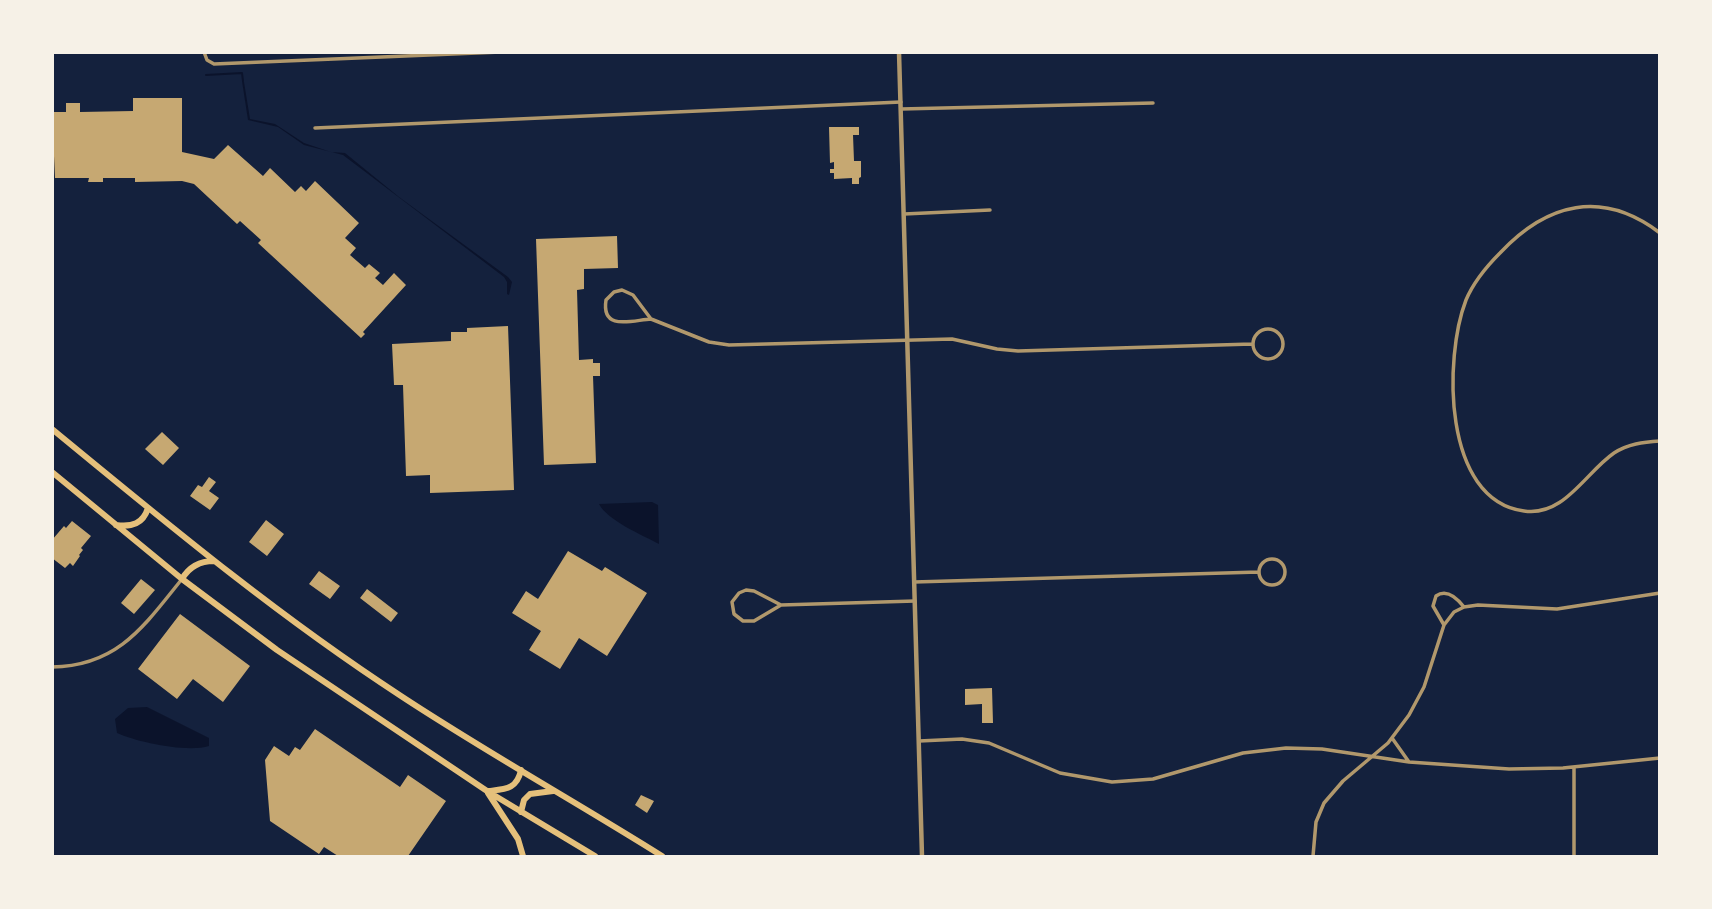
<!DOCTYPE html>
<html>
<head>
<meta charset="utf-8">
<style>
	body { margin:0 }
	#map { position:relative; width:1712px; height:909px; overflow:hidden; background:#14213d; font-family:"Roboto Condensed",sans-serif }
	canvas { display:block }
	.frame { position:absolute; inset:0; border:54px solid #f6f1e7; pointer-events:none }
</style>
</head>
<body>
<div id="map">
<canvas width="1712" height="909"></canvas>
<div class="frame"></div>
</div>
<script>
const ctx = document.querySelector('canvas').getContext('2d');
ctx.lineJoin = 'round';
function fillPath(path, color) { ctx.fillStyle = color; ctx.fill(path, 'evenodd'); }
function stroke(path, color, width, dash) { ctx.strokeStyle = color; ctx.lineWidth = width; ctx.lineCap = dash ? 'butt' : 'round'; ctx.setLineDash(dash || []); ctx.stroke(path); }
fillPath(new Path2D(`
	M 242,81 L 244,82 L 250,119 L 275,124 L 304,143 L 331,152 L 345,153 L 399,197 L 508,277 L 512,282 L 509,295 L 507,294 L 507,282 L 504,277 L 343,155 L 304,145 L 278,127 L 248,120 Z
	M 652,502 L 658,505 L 659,544 C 642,535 607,520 599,504 Z
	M 147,707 L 209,738 L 209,746 C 187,753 137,742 117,733 L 115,719 L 128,708 Z`), '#0b132b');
stroke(new Path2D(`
	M 206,75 L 242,73 L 243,81`), '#0b132b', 2);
fillPath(new Path2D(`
	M 133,98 L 182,98 L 182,152 L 214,159 L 228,145 L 263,176 L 270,168 L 295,192 L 301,186 L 306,191 L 315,181 L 359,223 L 345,238 L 356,248 L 350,255 L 365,268 L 369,264 L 380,273 L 375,278 L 383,285 L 394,273 L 406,285 L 363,332 L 365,334 L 361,338 L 258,243 L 261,240 L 240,221 L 237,224 L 194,184 L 182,181 L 135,182 L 135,178 L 103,178 L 103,182 L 88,182 L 89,178 L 55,178 L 52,112 L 66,112 L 66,103 L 80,103 L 80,112 L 133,111 Z
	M 829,127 L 859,127 L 859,135 L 853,135 L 854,161 L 861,161 L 861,177 L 859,178 L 859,184 L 852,184 L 852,178 L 834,179 L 834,173 L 830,173 L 830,169 L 834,169 L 834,162 L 830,163 Z
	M 617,236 L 618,268 L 584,269 L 584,289 L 577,290 L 579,360 L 593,359 L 593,363 L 600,363 L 600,376 L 593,376 L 596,463 L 544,465 L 536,239 Z
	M 508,326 L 514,490 L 430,493 L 430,475 L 406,476 L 403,385 L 394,385 L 392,344 L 451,341 L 451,332 L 467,332 L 467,328 Z
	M 162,432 L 179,448 L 163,465 L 145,449 Z
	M 209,477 L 216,482 L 209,491 L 219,498 L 210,510 L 190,496 L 198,485 L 202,487 Z
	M 266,520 L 284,534 L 267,556 L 249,542 Z
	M 72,521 L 91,536 L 81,548 L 83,550 L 79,555 L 80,556 L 73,566 L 70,563 L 65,568 L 52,558 L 52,540 L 64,526 L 66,528 Z
	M 568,551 L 602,571 L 605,567 L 647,593 L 607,656 L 579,638 L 560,669 L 529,650 L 541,631 L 512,613 L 526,591 L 538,599 Z
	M 319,571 L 340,586 L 330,599 L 309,584 Z
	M 141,579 L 155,590 L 134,614 L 121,603 Z
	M 367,589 L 398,613 L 391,622 L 360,598 Z
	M 180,614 L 250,666 L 223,702 L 193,679 L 177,699 L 138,669 Z
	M 992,688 L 993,723 L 982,723 L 982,704 L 965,705 L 965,689 Z
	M 315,729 L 400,787 L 408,775 L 446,801 L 408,856 L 338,856 L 324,847 L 319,854 L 270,821 L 265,760 L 274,746 L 289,756 L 295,747 L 300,750 Z
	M 641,795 L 654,801 L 647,813 L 635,805 Z`), '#c6a872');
stroke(new Path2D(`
	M 204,52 L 207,60 L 214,64 L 501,52
	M 901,109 L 1153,103
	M 315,128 L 901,102
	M 904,214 L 990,210
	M 1660,233 C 1602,189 1547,203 1500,253 C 1486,267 1474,281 1466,300 C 1444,357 1442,500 1524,511 C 1564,517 1585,473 1614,453 C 1628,444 1643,442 1660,441
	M 622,290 L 633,295 L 651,319 C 633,320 601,332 606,300 L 614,292 Z
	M 651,319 L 709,342 L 729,345 L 952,339 L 997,349 L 1018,351 L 1252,344
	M1253 344a15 15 0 1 1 30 0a15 15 0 1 1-30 0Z
	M1259 572a13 13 0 1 1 26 0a13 13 0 1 1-26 0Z
	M 914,582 L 1259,572
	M 746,590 L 754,591 L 781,605 L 754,621 L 743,621 L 734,614 L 732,602 L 739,593 Z
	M 781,605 L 915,601
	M 1444,625 L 1433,606 L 1436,596 C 1447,588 1457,598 1464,607
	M 52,667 C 118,666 144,626 182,579
	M 1392,738 L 1409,762
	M 919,741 L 962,739 L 989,743 L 1060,773 L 1112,782 L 1153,779 L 1243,753 L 1286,748 L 1322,749 L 1409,762 L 1509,769 L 1563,768 L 1660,758
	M 1574,767 L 1574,856
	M 1313,856 L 1316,822 L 1324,803 L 1343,781 L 1388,743 L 1409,715 L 1424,687 L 1444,625 L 1454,612 L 1464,607 L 1478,605 L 1557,609 L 1660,593`), '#b1986c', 3.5);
stroke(new Path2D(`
	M 899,52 L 922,856`), '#b1986c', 4.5);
stroke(new Path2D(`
	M 52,429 C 165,522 278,616 401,696 C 486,752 576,802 662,856
	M 52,472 L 182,579 L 277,650 L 487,791 L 595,856
	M 116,525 C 132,527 143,524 148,508
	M 182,579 C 189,567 199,561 214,561
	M 489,791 C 506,789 517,789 521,770
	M 488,793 L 518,839 L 523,856
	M 521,812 L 524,800 L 530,794 L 553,791`), '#e5c07b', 6);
</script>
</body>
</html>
